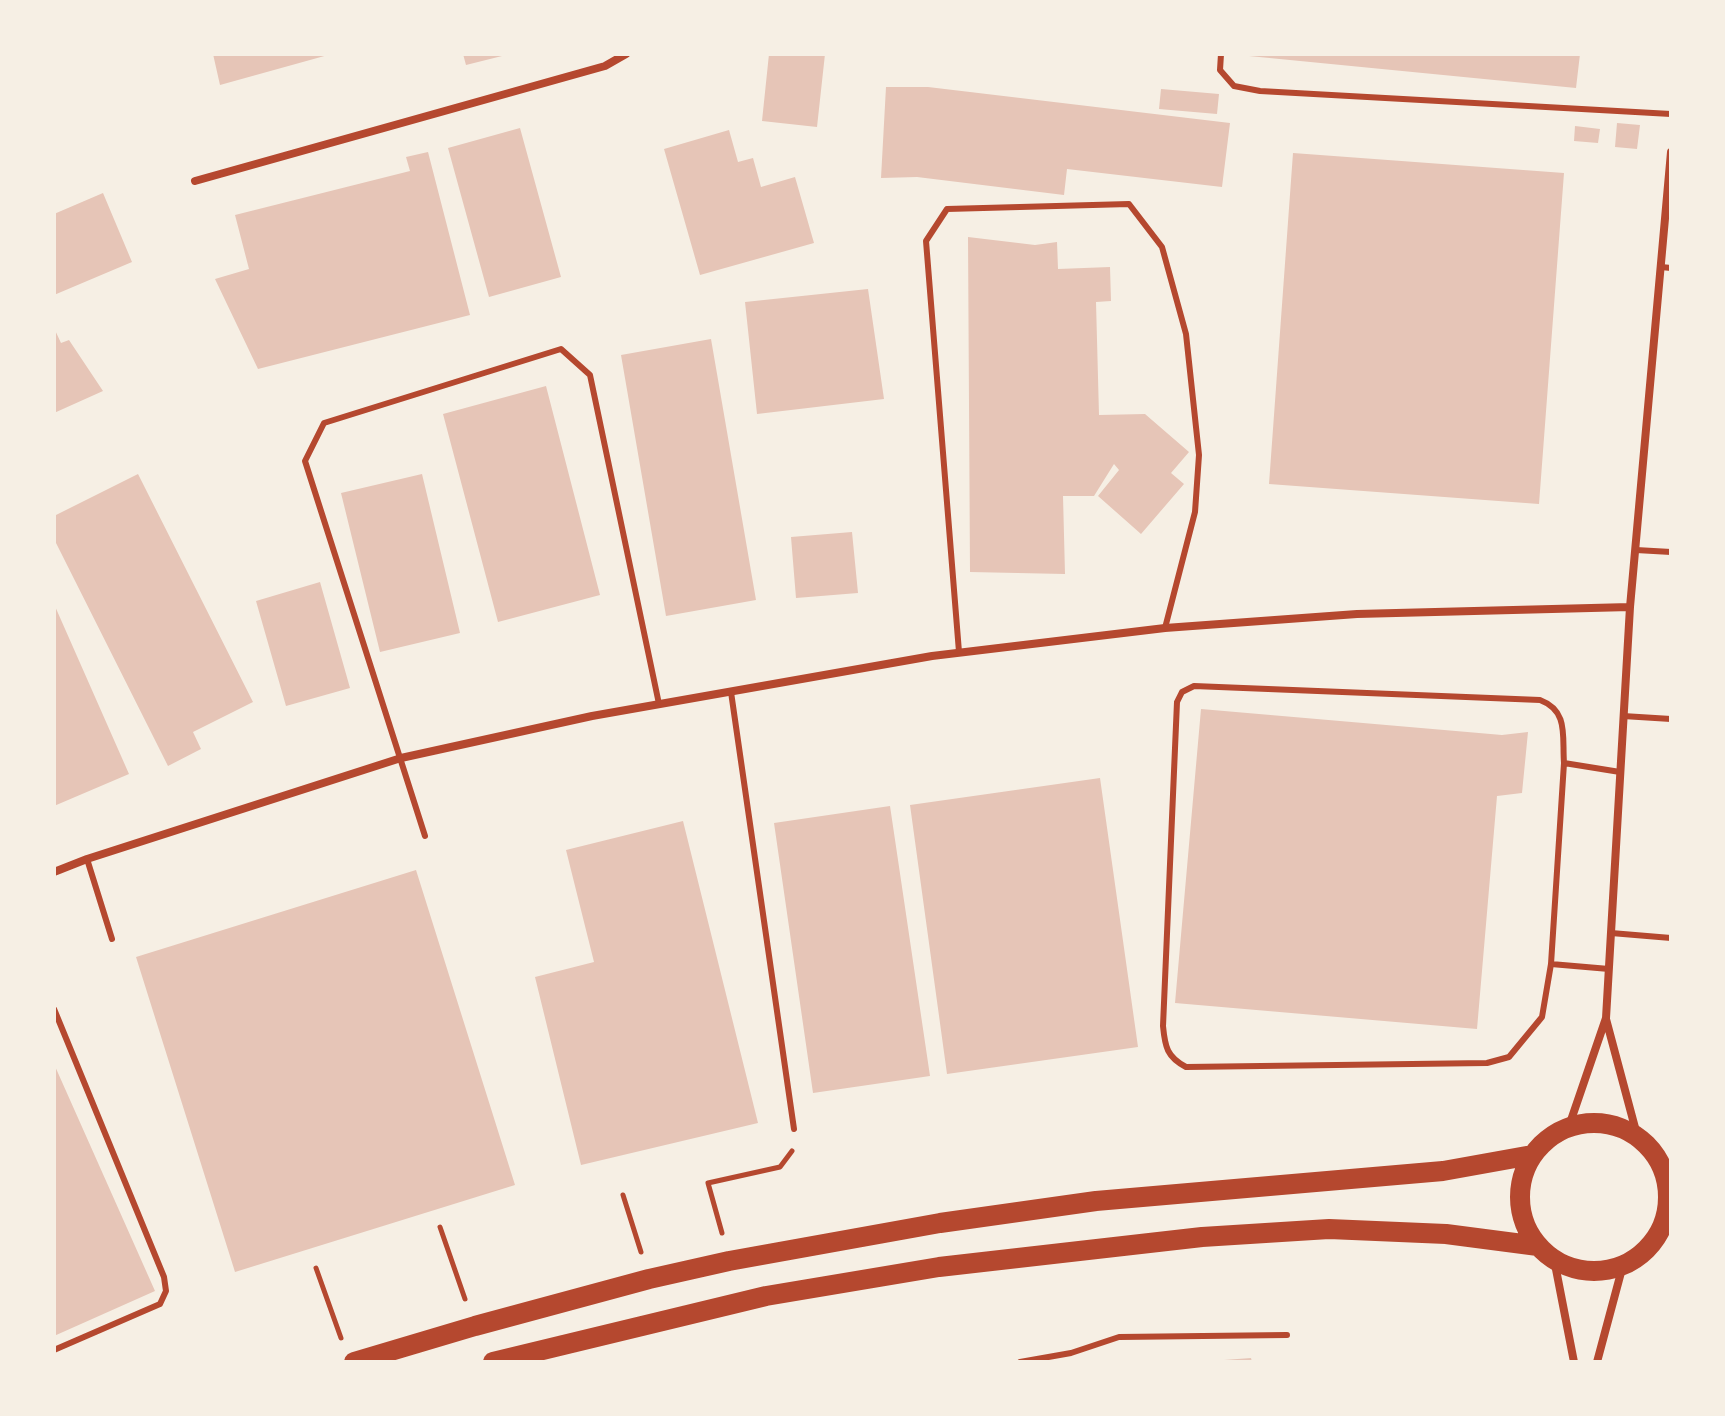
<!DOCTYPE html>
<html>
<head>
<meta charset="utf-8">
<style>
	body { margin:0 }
	#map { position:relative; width:1725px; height:1416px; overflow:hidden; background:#f6efe4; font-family:"Source Serif 4",serif }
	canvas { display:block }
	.frame { position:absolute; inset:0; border:56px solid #f6efe4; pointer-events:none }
</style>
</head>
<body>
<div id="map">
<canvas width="1725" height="1416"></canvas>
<div class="frame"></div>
</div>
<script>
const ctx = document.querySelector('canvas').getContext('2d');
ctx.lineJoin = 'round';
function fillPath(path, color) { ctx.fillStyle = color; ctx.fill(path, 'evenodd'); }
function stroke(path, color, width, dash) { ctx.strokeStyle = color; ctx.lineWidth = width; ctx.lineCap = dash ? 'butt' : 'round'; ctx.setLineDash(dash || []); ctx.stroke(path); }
fillPath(new Path2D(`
	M 213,54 L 328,54 L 328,55 L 220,85 Z
	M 463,54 L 506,54 L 506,55 L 466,65 Z
	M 769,54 L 825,54 L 817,127 L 762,121 Z
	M 1249,54 L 1580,54 L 1576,88 L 1249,56 Z
	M 886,87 L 928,87 L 1230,123 L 1222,187 L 1067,169 L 1064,195 L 917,177 L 881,178 Z
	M 1161,89 L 1219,94 L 1217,114 L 1159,109 Z
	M 1617,123 L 1640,125 L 1637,149 L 1615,147 Z
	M 1575,126 L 1600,129 L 1598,143 L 1574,141 Z
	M 520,128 L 561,277 L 489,297 L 448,148 Z
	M 729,130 L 738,162 L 753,158 L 761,187 L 795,177 L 814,243 L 700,275 L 664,149 Z
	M 428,152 L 470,315 L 258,369 L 215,279 L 249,269 L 235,215 L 410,171 L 406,157 Z
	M 1293,153 L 1564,173 L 1539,504 L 1269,484 Z
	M 103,193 L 132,262 L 54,295 L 54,214 Z
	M 968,237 L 1035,245 L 1057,242 L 1058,269 L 1110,267 L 1111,301 L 1096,302 L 1099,415 L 1145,414 L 1189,452 L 1171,473 L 1184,484 L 1141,534 L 1098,496 L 1119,470 L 1114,464 L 1094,496 L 1063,496 L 1065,574 L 970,572 Z
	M 868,289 L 884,399 L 757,414 L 745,302 Z
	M 54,328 L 61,343 L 69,340 L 103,391 L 54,413 Z
	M 711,339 L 756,600 L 666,616 L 621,355 Z
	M 546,386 L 600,595 L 498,622 L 443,414 Z
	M 138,474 L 253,702 L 193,732 L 201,749 L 168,766 L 54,539 L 54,516 Z
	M 422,474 L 460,633 L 380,652 L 341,493 Z
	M 852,532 L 858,593 L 796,598 L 791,537 Z
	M 320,582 L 350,688 L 286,706 L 256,601 Z
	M 54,604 L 129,774 L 54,806 Z
	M 1201,709 L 1502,735 L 1528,732 L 1522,793 L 1497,796 L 1477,1029 L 1175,1003 Z
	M 1100,778 L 1138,1047 L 947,1074 L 910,805 Z
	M 890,806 L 930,1076 L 813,1093 L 774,823 Z
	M 683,821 L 758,1123 L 581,1165 L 535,977 L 594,962 L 566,850 Z
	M 416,870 L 515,1185 L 235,1272 L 136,957 Z
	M 54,1064 L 155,1291 L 54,1336 Z
	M 1251,1358 L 1252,1362 L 1224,1362 L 1224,1360 Z`), '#e6c5b7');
stroke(new Path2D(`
	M 623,1195 L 641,1252
	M 440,1227 L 465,1299
	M 722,1233 L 708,1183 L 780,1167 L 792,1151
	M 316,1268 L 341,1338`), '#b5482f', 5);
stroke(new Path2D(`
	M 1221,54 L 1220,70 L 1234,86 L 1260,91 L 1671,114
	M 1661,267 L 1671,268
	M 1636,550 L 1671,552
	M 959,652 L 926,241 L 947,209 L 1129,204 L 1162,247 L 1186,334 L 1199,455 L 1195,512 L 1165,628
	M 731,692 L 794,1129
	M 1623,716 L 1671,719
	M 425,836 L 305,461 L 324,423 L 561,349 L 590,375 L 659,704
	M 87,859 L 112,939
	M 1611,933 L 1671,938
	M 1551,964 L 1564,763
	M 1609,969 L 1551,964 L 1542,1017 L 1509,1057 L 1487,1063 L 1186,1067 C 1167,1057 1165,1047 1163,1026 L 1177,702 L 1182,692 L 1194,686 L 1540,700 C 1569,711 1562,736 1564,763 L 1620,772
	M 54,1009 L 164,1277 L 166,1291 L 160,1304 L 54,1350
	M 1020,1362 L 1071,1353 L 1119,1337 L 1287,1335`), '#b5482f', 6);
stroke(new Path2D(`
	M 195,181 L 605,66 L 626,54
	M 54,872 L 87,859 L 401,758 L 592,716 L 932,656 L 1165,628 L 1357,614 L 1630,607
	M 1606,1019 L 1637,1135
	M 1569,1126 L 1606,1018 L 1630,607 L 1671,152
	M 1554,1259 L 1574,1362
	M 1597,1362 L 1623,1265`), '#b5482f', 8);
stroke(new Path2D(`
	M1520 1197a74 74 0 1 1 148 0a74 74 0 1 1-148 0Z
	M 354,1362 L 475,1326 L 649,1279 L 729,1261 L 940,1223 L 1096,1201 L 1443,1171 L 1532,1155
	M 493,1362 L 766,1296 L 939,1267 L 1202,1237 L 1329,1229 L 1446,1234 L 1538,1246`), '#b5482f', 20);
</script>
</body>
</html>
